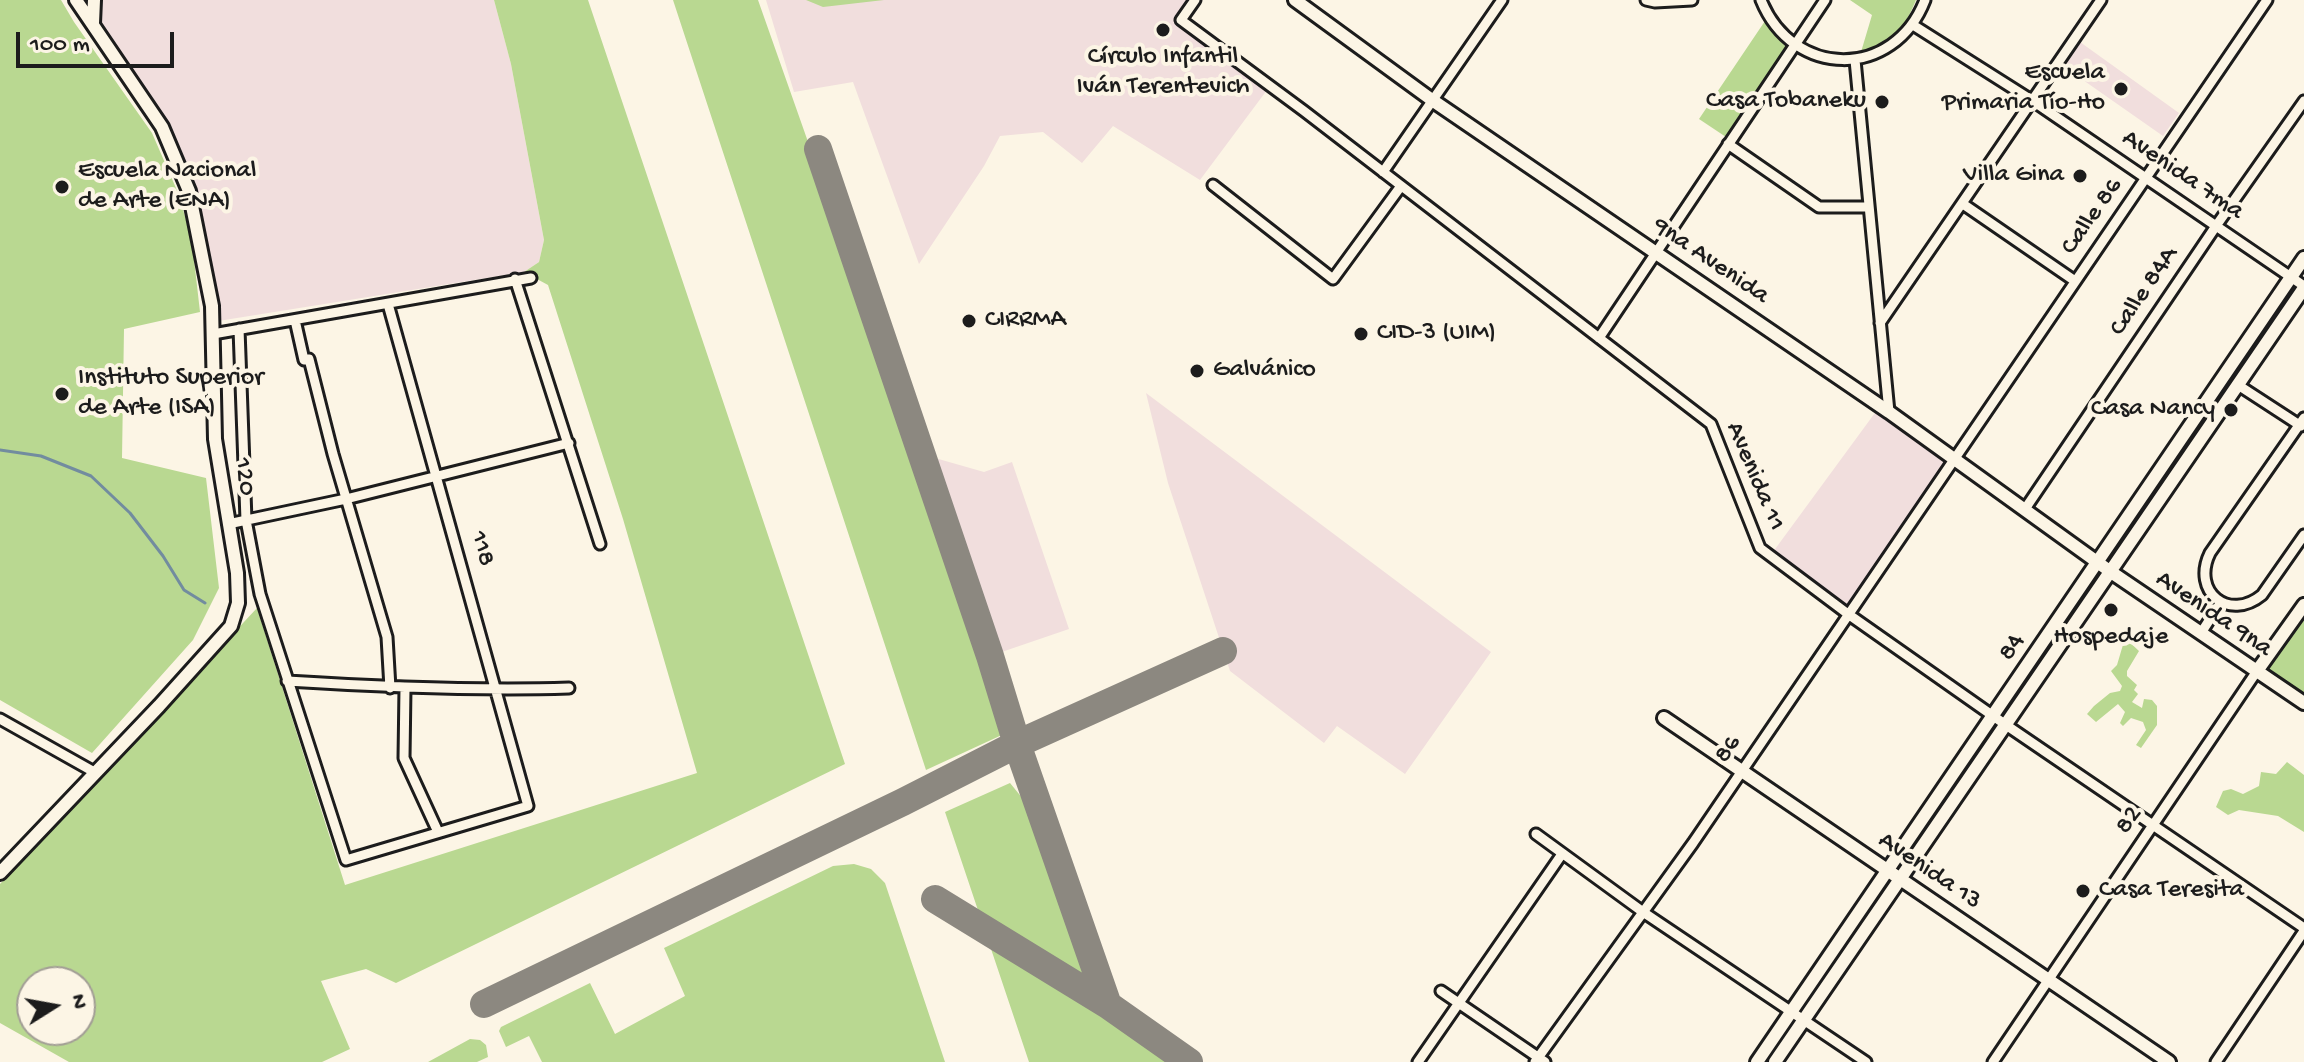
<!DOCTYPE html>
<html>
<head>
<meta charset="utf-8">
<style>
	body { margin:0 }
	#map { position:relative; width:2304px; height:1062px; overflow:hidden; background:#fcf5e5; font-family:"Gochi Hand",sans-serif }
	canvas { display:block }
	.north { position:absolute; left:16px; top:966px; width:80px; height:80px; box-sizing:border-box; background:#fcf5e5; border:2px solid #a29e95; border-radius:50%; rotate:79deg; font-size:22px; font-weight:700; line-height:32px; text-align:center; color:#1c1c1c }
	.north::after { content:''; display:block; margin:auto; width:28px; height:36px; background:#1c1c1c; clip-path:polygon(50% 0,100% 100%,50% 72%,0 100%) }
	.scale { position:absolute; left:16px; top:32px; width:158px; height:36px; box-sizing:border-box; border:4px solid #1c1c1c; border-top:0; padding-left:10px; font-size:24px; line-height:28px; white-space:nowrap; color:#1c1c1c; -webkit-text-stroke:6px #fcf5e5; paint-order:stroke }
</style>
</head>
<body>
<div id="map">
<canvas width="2304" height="1062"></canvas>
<div class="north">N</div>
<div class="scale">100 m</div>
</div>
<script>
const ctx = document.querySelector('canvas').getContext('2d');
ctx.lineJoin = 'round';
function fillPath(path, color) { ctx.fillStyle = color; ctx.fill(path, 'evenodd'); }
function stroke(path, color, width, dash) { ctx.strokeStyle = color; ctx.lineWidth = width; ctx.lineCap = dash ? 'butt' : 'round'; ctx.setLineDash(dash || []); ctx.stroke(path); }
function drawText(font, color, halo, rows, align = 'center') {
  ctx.font = font + ' "Gochi Hand",sans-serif'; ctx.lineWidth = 8; ctx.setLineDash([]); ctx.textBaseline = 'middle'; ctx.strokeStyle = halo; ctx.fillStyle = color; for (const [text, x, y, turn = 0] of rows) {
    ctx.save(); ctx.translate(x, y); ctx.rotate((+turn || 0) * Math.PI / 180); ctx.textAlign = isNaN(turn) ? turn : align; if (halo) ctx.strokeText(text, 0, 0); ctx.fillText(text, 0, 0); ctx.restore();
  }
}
fillPath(new Path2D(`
	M 94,0 L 494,0 L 511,64 L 544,240 L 539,262 L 524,272 L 212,322 L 189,191 L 162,127 L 93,23 Z
	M 766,0 L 1195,0 L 1181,19 L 1270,86 L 1200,180 L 1113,126 L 1082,163 L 1043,132 L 1000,136 L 984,166 L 919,264 L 853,82 L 794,92 Z
	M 2080,42 L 2179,113 L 2163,136 L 2063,66 Z
	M 1146,393 L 1491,652 L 1405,774 L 1337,726 L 1324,743 L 1230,671 L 1168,483 Z
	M 1880,406 L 1954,459 L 1848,614 L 1770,556 Z
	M 921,454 L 984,472 L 1012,462 L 1069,629 L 990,656 Z`), '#f1dedd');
fillPath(new Path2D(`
	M 0,0 L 61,0 L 74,22 L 152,133 L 179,195 L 192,242 L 200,312 L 124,329 L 122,458 L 206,478 L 219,588 L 193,640 L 92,753 L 0,700 Z
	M 494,0 L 588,0 L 845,764 L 396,983 L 366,969 L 321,981 L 350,1049 L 322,1062 L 69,1062 L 0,1023 L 0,884 L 257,608 L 345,885 L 697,773 L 623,519 L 548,285 L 524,272 L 539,262 L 544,240 L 511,64 ZM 32,982 L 80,982 L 80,1030 L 32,1030 Z
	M 673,0 L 758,0 L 874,329 L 1004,734 L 926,770 Z
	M 806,0 L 884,0 L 823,7 Z
	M 1850,0 L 1916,0 C 1901,35 1896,38 1861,52 L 1872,15 Z
	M 1765,21 L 1786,47 L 1726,137 L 1699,119 Z
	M 2293,284 L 2297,287 L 2113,562 L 2109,559 Z
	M 2099,573 L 2102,574 L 2003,719 L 2001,717 Z
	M 2304,605 L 2304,703 L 2257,671 Z
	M 2125,638 L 2139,651 L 2127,671 L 2127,676 L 2137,685 L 2134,690 L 2138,694 L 2132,702 L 2142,708 L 2144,699 L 2152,700 L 2157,706 L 2157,725 L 2141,748 L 2136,745 L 2146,730 L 2143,722 L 2131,718 L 2123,726 L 2120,723 L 2125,712 L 2118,704 L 2096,722 L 2087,714 L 2094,706 L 2110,693 L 2120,691 L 2122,686 L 2111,671 L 2117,665 Z
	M 1996,724 L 1998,726 L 1902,867 L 1899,865 Z
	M 2287,762 L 2304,775 L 2304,832 L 2278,816 L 2239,810 L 2228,815 L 2216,807 L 2223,791 L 2231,789 L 2243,794 L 2259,786 L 2261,772 L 2276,774 Z
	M 1010,783 L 1032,810 L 1108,1021 L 1171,1062 L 1029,1062 L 945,812 Z
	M 854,864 L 871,869 L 885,883 L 945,1062 L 542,1062 L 529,1036 L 506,1047 L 499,1031 L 501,1027 L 590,983 L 615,1034 L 685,996 L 664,948 L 833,866 Z
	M 1891,877 L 1894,879 L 1807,1009 L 1802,1006 Z
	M 470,1039 L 480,1040 L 486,1045 L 488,1057 L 477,1062 L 428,1062 Z`), '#b9d891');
stroke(new Path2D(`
	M 0,450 L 41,456 L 91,476 L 130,513 L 163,556 L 184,590 L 205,603`), '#728c9f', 3);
stroke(new Path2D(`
	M 818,149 L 990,656 L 1017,744 L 1108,1005
	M 935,899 L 1108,1005 L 1189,1062
	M 484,1004 L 903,802 L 1017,744 L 1223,651`), '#8c8880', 28);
const street = new Path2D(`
	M 1195,0 L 1181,20 L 1304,111 L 1711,424 L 1760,548 L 1848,614 L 2006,725 L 2304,928
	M 1646,0 L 1655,2 L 1692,0
	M 1761,0 C 1793,79 1894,80 1925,0
	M 1913,25 L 2033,101 L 2304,286
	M 1855,60 L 1889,412
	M 1728,144 L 1819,207 L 1868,207
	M 1383,172 L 1502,0
	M 1213,185 L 1333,279 L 1401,186
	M 1963,204 L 2075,281
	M 515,279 L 600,544
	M 295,320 L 304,360 L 309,359 L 333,454 L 387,637 L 390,688
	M 1880,323 L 2101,0
	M 239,329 L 246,520 L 260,594 L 346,860 L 528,806 L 388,304
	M 213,334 L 531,278
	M 1599,338 L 1825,0
	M 2238,385 L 2301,426
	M 2304,418 L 2210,553 C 2191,592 2229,622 2262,595 L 2304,535
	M 2025,509 L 2216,226 L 2304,101
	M 228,524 L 346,499 L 569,443
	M 2201,633 L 2221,602
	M 287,681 C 382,687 475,691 569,688
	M 405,688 L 404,758 L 438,832
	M 0,719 L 96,773
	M 1536,834 L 1643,912 L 1866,1062
	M 1441,991 L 1545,1062
	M 1418,1062 L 1562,854
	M 1535,1062 L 1693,843 L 2267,0
	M 1993,1062 L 2257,671
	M 2216,1062 L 2304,931`);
const secondary = new Path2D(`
	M 1295,0 L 1432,100 L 1889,412 L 2111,572 L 2304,703
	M 93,23 L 94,0
	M 2257,671 L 2304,605
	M 1664,718 L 2169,1062
	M 0,873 L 159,706 L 231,626 L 238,603 L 237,573 L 215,439 L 212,306 L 189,191 L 162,127 L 76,0
	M 1757,1062 L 2304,258
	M 1775,1062 L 2304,288`);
stroke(street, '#1c1c1c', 15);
stroke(secondary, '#1c1c1c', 18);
stroke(street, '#fcf5e5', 9);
stroke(secondary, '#fcf5e5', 12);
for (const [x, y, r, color] of [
	[1163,30,8,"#1c1c1c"],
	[2121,89,8,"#1c1c1c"],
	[1882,102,8,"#1c1c1c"],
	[2080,176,8,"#1c1c1c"],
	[62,187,8,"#1c1c1c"],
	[969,321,8,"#1c1c1c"],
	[1361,334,8,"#1c1c1c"],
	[1197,371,8,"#1c1c1c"],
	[62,394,8,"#1c1c1c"],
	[2231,410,8,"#1c1c1c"],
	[2111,610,8,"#1c1c1c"],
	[2083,891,8,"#1c1c1c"]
]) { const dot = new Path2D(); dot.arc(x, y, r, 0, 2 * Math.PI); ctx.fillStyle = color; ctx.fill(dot); stroke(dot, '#fcf5e5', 3); }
drawText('26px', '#1c1c1c', '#fcf5e5', [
	["Círculo Infantil",1163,58,"center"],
	["Iván Terentevich",1163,88,"center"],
	["Escuela",2105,74,"right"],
	["Primaria Tío-Ho",2105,104,"right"],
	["Casa Tobaneku",1866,102,"right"],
	["Escuela Nacional",78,172],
	["de Arte (ENA)",78,202],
	["Villa Gina",2064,176,"right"],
	["CIRRMA",985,321],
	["CID-3 (UIM)",1377,334],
	["Galvánico",1213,371],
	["Instituto Superior",78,379],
	["de Arte (ISA)",78,409],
	["Casa Nancy",2215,410,"right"],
	["Hospedaje",2111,638,"center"],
	["Casa Teresita",2099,891]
], 'left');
drawText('26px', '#1c1c1c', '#fcf5e5', [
	["Avenida 7ma",2182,176,34],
	["Calle 86",2093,217,-55],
	["9na Avenida",1710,262,34],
	["Calle 84A",2145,292,-56],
	["120",243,477,82],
	["Avenida 11",1754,477,67],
	["118",481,549,74],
	["Avenida 9na",2213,615,34],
	["84",2013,648,-56],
	["86",1729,750,-56],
	["82",2130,821,-56],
	["Avenida 13",1929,872,34]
]);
</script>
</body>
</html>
